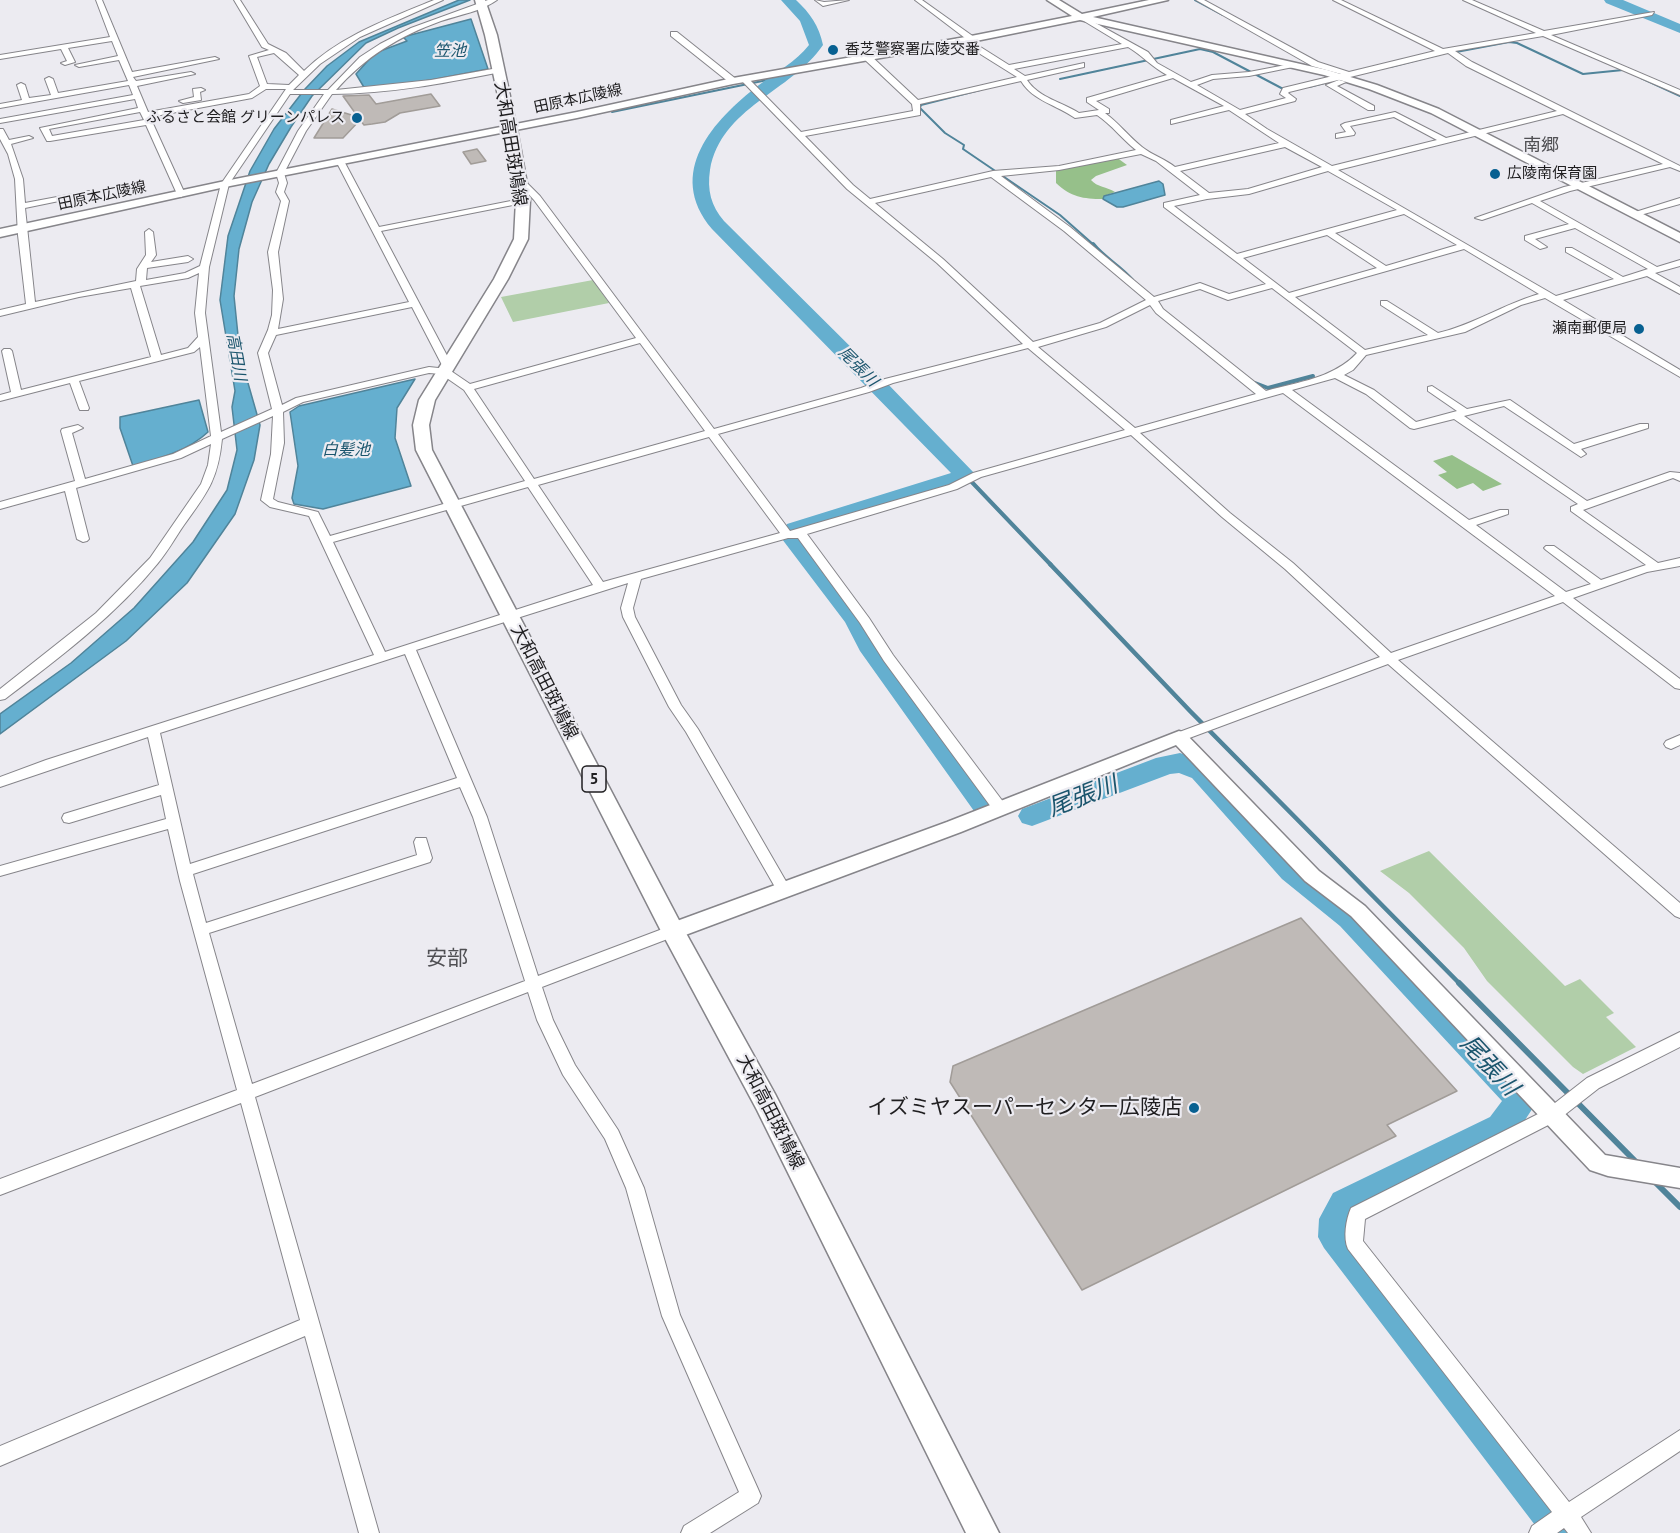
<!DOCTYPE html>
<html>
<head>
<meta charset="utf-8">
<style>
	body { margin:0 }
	canvas { display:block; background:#ecebf1 }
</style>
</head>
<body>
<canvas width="1680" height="1533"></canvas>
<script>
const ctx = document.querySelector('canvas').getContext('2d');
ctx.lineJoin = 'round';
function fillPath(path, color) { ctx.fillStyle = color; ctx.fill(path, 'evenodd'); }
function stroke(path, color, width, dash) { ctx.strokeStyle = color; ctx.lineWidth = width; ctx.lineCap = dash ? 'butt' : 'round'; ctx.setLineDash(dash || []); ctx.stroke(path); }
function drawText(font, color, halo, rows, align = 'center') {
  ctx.font = font + ' "PT Sans","Noto Sans JP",sans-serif'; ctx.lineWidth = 4.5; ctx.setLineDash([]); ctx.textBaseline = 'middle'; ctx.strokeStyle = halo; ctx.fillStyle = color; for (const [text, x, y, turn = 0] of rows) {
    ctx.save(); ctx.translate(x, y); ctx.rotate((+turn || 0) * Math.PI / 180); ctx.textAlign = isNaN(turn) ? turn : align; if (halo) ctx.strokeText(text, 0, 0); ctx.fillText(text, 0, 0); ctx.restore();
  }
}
fillPath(new Path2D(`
	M 593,280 L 609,303 L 513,322 L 501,297 Z
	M 1429,851 L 1565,986 L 1580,979 L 1614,1013 L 1606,1017 L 1636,1047 L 1583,1074 L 1573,1067 L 1487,981 L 1464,948 L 1409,893 L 1380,871 Z`), '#b1cea9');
fillPath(new Path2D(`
	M 1116,157 L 1127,165 L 1096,176 L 1091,180 C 1097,187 1107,187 1115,192 L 1104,196 L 1103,199 C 1083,199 1071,197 1056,183 L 1056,170 Z
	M 1452,455 L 1502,484 L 1483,491 L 1473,483 L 1457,489 L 1438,475 L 1447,472 L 1433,461 Z`), '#96c08a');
const water = new Path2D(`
	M 459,0 L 470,0 L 398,28 L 366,43 L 312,96 L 291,127 L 269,164 L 252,202 L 239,249 L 234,296 L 240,355 L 260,425 L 254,460 L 235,514 L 187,583 L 126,641 L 0,734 L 0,714 L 71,663 L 134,608 L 193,542 L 227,490 L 237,450 L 232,407 L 235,391 L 220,300 L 228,236 L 250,171 L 274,129 L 305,89 L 327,66 L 359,42 Z
	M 471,19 L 488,69 L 431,80 L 365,89 L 356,74 L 375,53 L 407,41 L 403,37 Z
	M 1159,181 L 1163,184 L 1165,195 L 1123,207 L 1117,207 L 1103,199 L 1104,196 Z
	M 415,379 L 397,408 L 395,438 L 411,486 L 323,509 L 294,504 L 292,498 L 298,466 L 290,412 L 299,406 Z
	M 199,400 L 208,432 C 188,451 158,459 133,466 L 120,428 L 120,417 Z`);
fillPath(water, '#65afcf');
stroke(water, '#50849a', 1.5);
stroke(new Path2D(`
	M 1195,0 L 1223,15
	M 1451,53 L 1509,42 L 1517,43 L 1583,74 L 1623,70
	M 1390,67 L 1437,55
	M 1641,78 L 1680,96
	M 1060,79 L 1200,49 L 1213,52 L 1287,91
	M 1309,87 L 1332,81 L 1325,75
	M 980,90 L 921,105 L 920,108 L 945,133 L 964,145 L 963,149 L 1060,215 L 1094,245
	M 612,112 L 777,78`), '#50849a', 2);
stroke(new Path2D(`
	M 1093,244 C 1104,258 1120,266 1132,280
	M 1255,383 L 1268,388 L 1313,376
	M 966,476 L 1051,565`), '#50849a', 4);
stroke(new Path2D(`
	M 1050,564 L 1190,711 L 1461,985`), '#50849a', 4.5);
stroke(new Path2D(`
	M 1459,983 L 1636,1162
	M 1654,1181 L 1680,1207`), '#50849a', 6);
fillPath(new Path2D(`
	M 781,0 L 796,0 C 810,13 819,26 823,45 C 791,92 721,107 710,170 C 707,190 711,206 724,221 L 883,379 L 977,476 L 974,481 L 806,533 L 806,538 L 865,614 L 880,642 L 994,797 L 998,804 L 994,811 L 984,814 L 974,811 L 860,651 L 845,622 L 782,539 L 784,529 L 787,524 L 951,473 L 712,229 C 665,173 713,120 759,85 C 776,72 796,62 809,45 L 800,21 Z
	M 1604,0 L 1623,0 L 1680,24 L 1680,33 L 1606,3 Z
	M 1180,753 L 1212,764 L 1302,863 L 1360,910 L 1534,1090 L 1538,1100 L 1514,1137 L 1357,1215 L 1353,1222 L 1354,1232 L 1580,1519 L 1586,1533 L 1541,1533 L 1324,1248 L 1318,1237 L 1319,1219 L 1333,1193 L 1490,1117 L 1502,1101 L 1340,926 L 1282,879 L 1192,778 L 1179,773 L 1170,774 L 1032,826 L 1022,823 L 1018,816 L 1022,809 L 1156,758 Z`), '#65afcf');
const building = new Path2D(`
	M 431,94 L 440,106 L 400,113 L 385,122 L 372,124 L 364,125 L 360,120 L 343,138 L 314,138 L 332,109 L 358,117 L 343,96 L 369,95 L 376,104 Z
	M 477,149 L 486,161 L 471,164 L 463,152 Z
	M 1301,918 L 1457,1091 L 1387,1125 L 1396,1136 L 1082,1290 L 950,1082 L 953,1066 Z`);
fillPath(building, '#bfbab7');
stroke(building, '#a19c98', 1.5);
const street = new Path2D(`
	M 96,0 L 102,0 L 132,72 L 215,57 L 219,59 L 133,77 L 136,81 L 191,72 L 195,74 L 137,86 L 148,112 L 249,94 L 260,86 L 249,56 L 269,50 L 262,47 L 234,0 L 240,0 L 268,44 L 286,53 L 304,71 C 340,36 388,19 434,0 L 443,0 L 360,37 L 320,64 L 293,90 L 328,90 L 360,57 L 380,44 L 411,28 L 488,0 L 497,0 C 482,11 459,15 441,21 C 399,36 365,57 336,90 L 431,80 L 498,68 L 502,70 L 501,72 C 446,83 388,94 332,94 L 306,131 L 284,173 L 287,183 L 284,192 L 289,201 L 278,252 L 283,299 L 278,329 L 409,302 L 336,161 L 337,159 L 344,161 L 379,227 L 526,198 L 526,202 L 523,203 L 381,231 L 452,365 L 451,367 L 443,367 L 412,307 L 276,335 L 268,353 L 282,405 L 296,398 L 429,367 L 448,369 L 470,384 L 636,338 L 534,200 L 516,180 L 515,178 L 519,175 L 540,196 L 714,429 L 861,388 L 885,379 L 1023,344 L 937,263 L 847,189 L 740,79 L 747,77 L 801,132 L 913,111 L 912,104 L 863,58 L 863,54 L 869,54 L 918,100 L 1017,77 L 961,42 L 961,38 L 965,38 L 915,0 L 922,0 L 974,37 L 974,41 L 971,41 L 1009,65 L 1122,44 L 1079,18 L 1081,15 L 1148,52 L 1157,63 L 1191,82 L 1212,75 L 1249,72 L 1296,63 L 1297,65 L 1293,67 L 1249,76 L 1213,79 L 1197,85 L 1240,110 L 1286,98 L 1280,94 L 1283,88 L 1341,74 L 1312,66 L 1196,0 L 1204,0 L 1318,62 L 1349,72 L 1435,51 L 1333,0 L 1341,0 L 1443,49 L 1536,33 L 1463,0 L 1472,0 L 1544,31 L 1654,12 L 1652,15 L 1551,35 L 1680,90 L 1680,95 L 1543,36 L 1455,51 L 1472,62 L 1680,166 L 1680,171 L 1670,167 L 1570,191 L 1540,201 L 1657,267 L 1680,260 L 1680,266 L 1655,273 L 1680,287 L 1680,294 L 1647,276 L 1563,300 L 1680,370 L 1680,377 L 1545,298 L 1521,305 L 1465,332 L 1366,355 L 1353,370 L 1344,375 L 1374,390 L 1416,422 L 1457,411 L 1428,391 L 1428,387 L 1432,386 L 1467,409 L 1510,400 L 1574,444 L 1640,424 L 1648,424 L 1648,428 L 1581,449 L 1586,454 L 1581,457 L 1504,406 L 1464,416 L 1587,501 L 1670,472 L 1680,473 L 1680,481 L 1673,478 L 1583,510 L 1658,563 L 1680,558 L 1680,566 L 1647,572 L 1573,598 L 1680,679 L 1680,689 L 1675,688 L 1563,602 L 1398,660 L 1680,903 L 1680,918 L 1675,916 L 1388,664 L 1184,740 L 1174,740 L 1172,737 L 1174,734 L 1380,657 L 1285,569 L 1222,517 L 1131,435 L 981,477 L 957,489 L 807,534 L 869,618 L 893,655 L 1004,803 L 1006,807 L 1004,811 L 994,811 L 884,661 L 860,623 L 798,538 L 788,538 L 641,579 L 633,608 L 635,617 L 681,705 L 698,729 L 791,890 L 789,894 L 779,894 L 686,732 L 669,707 L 623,617 L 621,608 L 628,583 L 416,650 L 487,817 L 538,976 L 673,925 L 678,927 L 680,931 L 678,935 L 542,987 L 553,1020 L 575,1065 L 618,1130 L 644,1188 L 680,1315 L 758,1489 L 761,1496 L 758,1503 L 710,1533 L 681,1533 L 684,1526 L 739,1492 L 662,1316 L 626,1188 L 605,1139 L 563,1075 L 537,1020 L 528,992 L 255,1097 L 379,1533 L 359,1533 L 305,1336 L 0,1466 L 0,1446 L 300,1320 L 241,1103 L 0,1195 L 0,1179 L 237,1090 L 180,881 L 168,829 L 0,876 L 0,866 L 166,819 L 161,795 L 69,823 L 64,822 L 62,818 L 64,814 L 159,785 L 148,737 L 0,787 L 0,777 L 46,760 L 374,655 L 309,516 L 270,507 L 261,500 L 271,454 L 273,416 L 222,439 C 218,480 207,493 184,525 C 175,538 168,551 158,563 C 115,616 59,658 5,699 L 0,700 L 0,689 L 96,613 L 150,558 L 201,484 L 208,465 L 211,444 L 181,458 L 76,488 L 89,539 L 87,541 L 83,542 L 77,539 L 65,491 L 0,509 L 0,502 L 75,481 L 61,431 L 62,429 L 78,425 L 83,428 L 72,433 L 85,479 L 173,454 L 211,436 L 200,347 L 194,352 L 79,381 L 89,408 L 88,410 L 80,410 L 79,408 L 70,383 L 0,401 L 0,395 L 11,392 L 2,351 L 4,349 L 10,349 L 12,351 L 21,390 L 151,357 L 131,288 L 79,297 L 0,316 L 0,310 L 26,304 L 18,235 L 15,179 L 8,154 L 0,139 L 0,129 L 3,129 L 9,140 L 29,136 L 33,138 L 11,144 L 23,179 L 25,203 L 89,191 L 93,194 L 25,208 L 35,302 L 136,281 L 137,269 L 146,255 L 145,232 L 149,229 L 153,232 L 156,255 L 151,262 L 188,256 L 193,259 L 188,262 L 147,268 L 146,280 L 185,273 L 200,266 L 221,184 L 286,89 L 266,89 L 252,98 L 150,117 L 185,194 L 181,197 L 177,194 L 146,125 L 50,141 L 47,141 L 40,128 L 138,108 L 135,99 L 0,123 L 0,119 L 133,95 L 129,85 L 0,108 L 0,104 L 22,100 L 17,85 L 21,83 L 25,85 L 29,98 L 51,95 L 45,79 L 49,77 L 53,79 L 58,93 L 128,81 L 119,60 L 79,67 L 75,65 L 118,56 L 112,41 L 68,48 L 75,62 L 65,65 L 61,63 L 67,61 L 61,49 L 0,59 L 0,55 L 110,37 ZM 1128,47 C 1143,56 1152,67 1167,75 L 1087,98 L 1087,102 L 1099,110 L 1079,113 C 1062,102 1039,98 1027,80 L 1084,67 L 1084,63 L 1025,76 L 1014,69 ZM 274,53 L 299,75 L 289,85 L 267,84 L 257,57 ZM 1448,53 L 1466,66 L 1557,111 L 1446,138 L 1395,112 L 1345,123 L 1341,125 L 1346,132 L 1336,134 L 1336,138 L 1354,135 L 1355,133 L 1350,126 L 1394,117 L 1437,140 L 1332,166 L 1267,129 L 1245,114 L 1295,101 L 1296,99 L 1288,93 L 1289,92 ZM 1173,78 L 1224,106 L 1171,120 L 1171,124 L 1229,110 L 1279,143 L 1175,167 C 1165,159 1152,155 1142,147 C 1128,136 1119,123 1105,113 L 1109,113 L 1109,109 L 1096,101 ZM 1021,81 C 1033,101 1057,105 1075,118 L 1097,115 C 1112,125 1122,139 1136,150 L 1059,166 L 993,171 L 870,199 L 853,185 L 805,136 L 920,115 L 920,104 ZM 290,94 L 324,94 L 298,131 L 276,173 L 279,183 L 276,192 L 281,201 L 268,252 L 273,290 L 272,315 L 268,330 L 258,353 L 272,409 L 221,432 L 205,313 L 209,267 L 229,184 ZM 140,112 L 144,120 L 52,136 L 49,129 ZM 1563,114 L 1663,164 L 1564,187 L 1475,218 L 1482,220 L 1532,203 L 1569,224 L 1525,236 L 1525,240 L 1540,249 L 1547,247 L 1535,239 L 1575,228 L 1648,269 L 1623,277 L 1572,248 L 1566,248 L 1566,252 L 1614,279 L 1556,296 L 1338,170 ZM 1285,147 L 1322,167 L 1248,189 L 1209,193 L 1180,171 ZM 1141,154 L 1156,161 L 1200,195 L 1164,203 L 1164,207 L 1266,284 L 1229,294 L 1200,283 L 1154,297 L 1070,227 L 1001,176 L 1059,170 ZM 1328,171 L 1397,210 L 1237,254 L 1174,206 L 1207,199 L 1249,194 ZM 991,177 L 1064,231 L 1146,300 L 1100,323 L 1033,342 L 943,259 L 875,203 ZM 1404,214 L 1457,245 L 1386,266 L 1335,233 ZM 1327,235 L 1377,268 L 1289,293 L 1243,258 ZM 1464,249 L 1539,294 C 1504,304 1473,325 1438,333 L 1387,301 L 1381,301 L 1381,305 L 1428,335 L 1365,350 L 1295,297 ZM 199,273 L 195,313 L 198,337 L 188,348 L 161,355 L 140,286 L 188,278 ZM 1272,288 L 1357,353 C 1334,378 1298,382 1266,391 L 1163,309 L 1158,301 L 1200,289 L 1228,300 ZM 1150,305 L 1156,313 L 1256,394 L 1135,428 L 1038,347 L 1106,327 ZM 640,343 L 705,431 L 534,479 L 474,389 ZM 1028,348 L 1125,430 L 973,473 L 949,485 L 790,531 L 718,434 L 869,392 L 893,383 ZM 429,373 L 441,374 L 464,390 L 525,481 L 330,536 L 318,512 L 278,502 L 273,499 L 284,443 L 283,412 L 303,402 ZM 1335,378 L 1366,394 L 1410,428 L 1414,429 L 1454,419 L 1578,504 L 1571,507 L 1571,511 L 1646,565 L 1601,580 L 1554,546 L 1546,546 L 1544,548 L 1546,550 L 1591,584 L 1566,592 L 1476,525 L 1508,514 L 1508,510 L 1500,510 L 1469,520 L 1292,390 ZM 1283,393 L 1555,596 L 1391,653 L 1293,563 L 1230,513 L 1140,433 ZM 709,437 L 780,533 L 603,582 L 538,485 ZM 528,487 L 593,585 L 385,652 L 333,542 ZM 405,654 L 457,778 L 190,864 L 160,733 ZM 460,787 L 473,817 L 525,981 L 252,1084 L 209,933 L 430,862 L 432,858 L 426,838 L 416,838 L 414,842 L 417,855 L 206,923 L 193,874 Z
	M 815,0 L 824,2 L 849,0 L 823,6 Z
	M 671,32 L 677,32 L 736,79 L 736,83 L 730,83 L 671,36 Z
	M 1339,80 L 1346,82 L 1337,86 L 1374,106 L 1374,110 L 1368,110 L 1326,85 Z
	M 201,88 L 205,90 L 200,92 L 201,100 L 183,103 L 179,101 L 194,97 L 193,89 Z
	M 1680,198 L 1680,204 L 1633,217 L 1629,214 Z
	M 1680,735 L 1680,745 L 1671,749 L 1666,747 L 1664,744 L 1666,741 Z
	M 1680,1032 L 1680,1047 L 1599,1088 L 1558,1120 L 1365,1219 L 1363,1241 L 1569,1502 L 1680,1430 L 1680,1451 L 1581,1517 L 1591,1533 L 1568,1533 L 1564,1528 L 1557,1533 L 1529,1533 L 1532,1526 L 1552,1512 L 1348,1249 C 1343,1238 1346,1219 1351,1208 L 1546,1110 L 1587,1078 Z`);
const secondary = new Path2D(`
	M 1047,0 L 1059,0 L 1082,14 L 1149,0 L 1168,0 L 1093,17 L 1327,70 L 1377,85 L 1439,109 L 1680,233 L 1680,242 L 1431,113 L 1369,89 L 1324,75 L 1080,20 L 971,42 L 733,84 L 577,118 L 225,187 L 0,237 L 0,229 L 225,181 L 577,112 L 733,78 L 971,36 L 1072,16 Z
	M 1179,731 L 1185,733 L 1319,871 L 1365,906 L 1605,1155 L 1680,1168 L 1680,1188 L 1608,1176 L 1590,1170 L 1351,916 L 1305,881 L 1176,745 L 961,832 L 680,937 L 673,939 L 666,937 L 663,931 L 666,925 L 947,822 Z`);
const primary = new Path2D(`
	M 475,0 L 485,0 L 497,35 L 517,129 L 530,200 L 528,239 L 508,279 L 435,400 L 429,425 L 432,450 L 682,926 L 775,1094 L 999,1533 L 966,1533 L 757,1110 L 661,931 L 416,450 L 413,425 L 419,400 L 494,279 L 514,239 L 516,200 L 505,129 L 485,35 Z`);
stroke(street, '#86858a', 2);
stroke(secondary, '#86858a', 3);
stroke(primary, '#86858a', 3);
fillPath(street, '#fff');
fillPath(secondary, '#fff');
fillPath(primary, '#fff');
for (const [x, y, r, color] of [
	[833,50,6,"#076091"],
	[357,118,6,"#076091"],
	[1495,174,6,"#076091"],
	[1639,329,6,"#076091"],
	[1194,1108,6,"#076091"]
]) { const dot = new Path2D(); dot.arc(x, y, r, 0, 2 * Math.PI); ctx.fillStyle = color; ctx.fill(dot); stroke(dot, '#ecebf1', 2); }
drawText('15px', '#1f1e20', '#ecebf1', [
	["香芝警察署広陵交番",845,50],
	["ふるさと会館 グリーンパレス",345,118,"right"],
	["広陵南保育園",1507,174],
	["瀬南郵便局",1627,329,"right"]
], 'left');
drawText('15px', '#1f1e20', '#ecebf1', [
	["田原本広陵線",578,99,-12],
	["田原本広陵線",102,196,-12]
]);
drawText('italic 16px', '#1b556d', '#ecebf1', [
	["笠池",450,51],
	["高田川",236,357,80],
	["尾張川",858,367,45],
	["白髪池",346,450]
]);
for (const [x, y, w] of [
	[594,779,24]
]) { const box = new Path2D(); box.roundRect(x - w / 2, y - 13, w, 26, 4.5); ctx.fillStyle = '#ecebf1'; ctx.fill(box); stroke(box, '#1f1e20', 1.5); }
drawText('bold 16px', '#1f1e20', null, [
	["5",594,779]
]);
drawText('18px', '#1f1e20', '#ecebf1', [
	["大和高田斑鳩線",510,144,81],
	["大和高田斑鳩線",544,682,63],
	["大和高田斑鳩線",770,1112,63]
]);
drawText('18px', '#4f4f53', '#ecebf1', [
	["南郷",1541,146]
]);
drawText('21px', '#4f4f53', '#ecebf1', [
	["安部",447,959]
]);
drawText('21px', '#1f1e20', '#ecebf1', [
	["イズミヤスーパーセンター広陵店",1182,1108]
], 'right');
drawText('italic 24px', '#1b556d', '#ecebf1', [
	["尾張川",1083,797,-21],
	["尾張川",1489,1066,47]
]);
</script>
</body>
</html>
